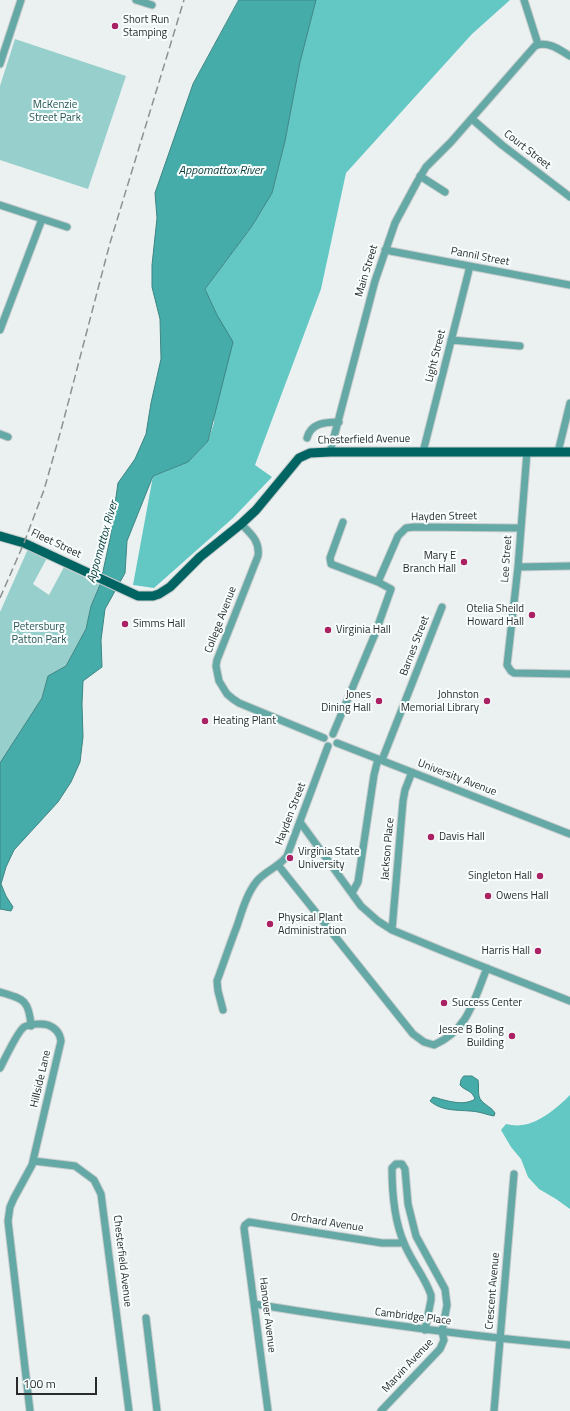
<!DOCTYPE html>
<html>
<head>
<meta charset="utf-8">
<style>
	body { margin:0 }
	#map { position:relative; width:570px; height:1411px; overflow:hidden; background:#ebf1f0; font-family:"Titillium Web",sans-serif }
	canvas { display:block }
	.scale { position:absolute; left:16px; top:1377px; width:81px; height:18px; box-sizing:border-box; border:2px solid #292b2b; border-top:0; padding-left:5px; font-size:12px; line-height:14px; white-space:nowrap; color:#292b2b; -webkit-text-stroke:3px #f8fefe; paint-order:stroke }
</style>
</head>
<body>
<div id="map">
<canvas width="570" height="1411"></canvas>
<div class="scale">100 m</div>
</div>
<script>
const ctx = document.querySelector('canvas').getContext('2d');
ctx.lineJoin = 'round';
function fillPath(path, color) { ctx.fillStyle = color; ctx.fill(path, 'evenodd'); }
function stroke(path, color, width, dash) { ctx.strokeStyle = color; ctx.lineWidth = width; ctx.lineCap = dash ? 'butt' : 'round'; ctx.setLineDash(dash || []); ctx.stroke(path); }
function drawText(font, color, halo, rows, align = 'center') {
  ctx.font = font + ' "Titillium Web",sans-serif'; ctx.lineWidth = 4; ctx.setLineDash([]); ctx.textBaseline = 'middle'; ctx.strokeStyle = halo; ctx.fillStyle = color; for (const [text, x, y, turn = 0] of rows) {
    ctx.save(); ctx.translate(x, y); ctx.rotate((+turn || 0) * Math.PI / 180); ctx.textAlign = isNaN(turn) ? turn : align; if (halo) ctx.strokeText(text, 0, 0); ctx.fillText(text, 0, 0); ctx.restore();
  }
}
fillPath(new Path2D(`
	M 15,39 L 126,76 L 88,189 L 0,160 L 0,86 Z
	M 28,549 L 47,558 L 33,584 L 49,595 L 64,567 L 100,585 L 91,606 L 86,629 L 66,666 L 48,676 L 42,698 L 0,763 L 0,612 Z`), '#97cfcc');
fillPath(new Path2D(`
	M 316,0 L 510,0 L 472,34 L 346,173 L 321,289 L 255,465 L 272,477 L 233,518 L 154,588 L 133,585 L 153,476 L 188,462 L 208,441 L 214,423 L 217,315 L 205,289 L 252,226 L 272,193 L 285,141 L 300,62 Z
	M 570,1095 L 570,1209 L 556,1199 L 539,1189 L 528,1177 L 521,1159 L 511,1147 L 501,1130 L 506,1124 C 511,1125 517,1126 522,1125 C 540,1123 558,1107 570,1095 Z`), '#63c7c4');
const water = new Path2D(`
	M 239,0 L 316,0 L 300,62 L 285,141 L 272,193 L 252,226 L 205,289 L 217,315 L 233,342 L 208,441 L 188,462 L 153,476 L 127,541 L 125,573 L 105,609 L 101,640 L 102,667 L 83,681 L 82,704 L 83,737 L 80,762 L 71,782 L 58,802 L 14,850 L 6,867 L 1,884 L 6,896 L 13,907 L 11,911 L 0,909 L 0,763 L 42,698 L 48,676 L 66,666 L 86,629 L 91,606 L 100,585 L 110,539 L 118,483 L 135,459 L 146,434 L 151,403 L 161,359 L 160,319 L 152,287 L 152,265 L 157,218 L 155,193 L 193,84 Z
	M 464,1076 L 472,1076 L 478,1080 C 479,1085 478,1091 479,1096 C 481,1104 491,1106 495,1113 L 494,1116 C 488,1115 483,1113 478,1112 C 461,1109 444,1113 430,1101 L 433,1097 C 445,1100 463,1107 475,1099 C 472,1090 465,1091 460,1085 L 461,1080 Z`);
fillPath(water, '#45aca9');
stroke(water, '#3d8583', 1);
const minor = new Path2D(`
	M 136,0 L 152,5
	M 524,0 L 538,44
	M 0,64 L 21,0
	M 472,119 L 502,145 L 570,197
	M 420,176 L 445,192
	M 0,205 L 67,227
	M 385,250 L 570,285
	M 0,330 L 42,219
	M 451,340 L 520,346
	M 0,434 L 8,437
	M 307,438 C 311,423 325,422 339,422
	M 330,452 L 375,281 L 395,223 L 417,182 L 426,167 L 451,142 L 535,46 C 547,40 560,50 570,56
	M 423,452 L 470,266
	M 527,452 L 518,567 L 507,665 L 511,671 L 514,673 L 570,674
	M 558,452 L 570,403
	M 241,524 C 251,534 260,541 258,556 L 217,660 L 216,666 L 219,681 L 227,694 L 233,699 L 239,703 L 324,738
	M 518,567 L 570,566
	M 378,582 L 398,536 L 406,528 L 414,527 L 520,528
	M 333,734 L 375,634 L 391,589 L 378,582 L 331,564 L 330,558 L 343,522
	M 337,743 L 570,834
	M 382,760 L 442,607
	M 300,822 L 361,906 L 378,921 L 392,930 L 443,951 L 570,1001
	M 278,865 L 413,1034 L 424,1042 L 434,1045 C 468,1030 474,1000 487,968
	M 352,893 L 358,882 L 374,775 L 378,759
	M 392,930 L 403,801 L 405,790 L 412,772
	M 0,992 C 23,999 29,999 31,1026
	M 223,1010 L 218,991 L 217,981 C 224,962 230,944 237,926 C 242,911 247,893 257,881 C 265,871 279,867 287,856 L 328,746
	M 0,1068 C 5,1059 17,1032 24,1027 C 29,1024 42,1023 48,1025 C 56,1028 60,1033 61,1041 L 32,1165 L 14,1198 L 10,1207 L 8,1221 L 30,1411
	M 34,1161 L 75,1166 L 94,1180 L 101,1194 L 129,1411
	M 254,1304 C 359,1321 464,1336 570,1345
	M 146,1318 L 157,1411
	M 268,1411 L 244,1228 L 245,1225 L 249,1222 L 382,1243 L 404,1243
	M 381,1411 L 440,1349 L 444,1340 L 442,1332 L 447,1305 L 445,1289 L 416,1236 L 408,1204 L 405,1169 L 402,1164 L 396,1164 L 392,1168 C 392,1193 394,1220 404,1243 C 411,1261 425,1277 431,1295 L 431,1300 L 425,1330
	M 494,1411 L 514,1174`);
const major = new Path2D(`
	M 0,536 L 24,543 L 138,596 L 153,596 L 159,594 L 170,587 L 200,557 L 241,524 L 256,510 L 299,458 L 310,453 L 330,452 L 570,452`);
stroke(minor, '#c8cdcd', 9);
stroke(major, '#c8cdcd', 11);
stroke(minor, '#65a9a6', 7);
stroke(major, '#006462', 9);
stroke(new Path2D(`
	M 0,598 L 24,543 L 44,490 L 61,430 L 110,243 L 184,0`), '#8d9190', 1.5, [8, 4]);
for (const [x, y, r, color] of [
	[115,26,4,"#aa2164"],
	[464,562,4,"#aa2164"],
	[532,615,4,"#aa2164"],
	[125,624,4,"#aa2164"],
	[328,630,4,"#aa2164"],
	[379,701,4,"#aa2164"],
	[487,701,4,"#aa2164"],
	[205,721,4,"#aa2164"],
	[431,837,4,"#aa2164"],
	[290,858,4,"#aa2164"],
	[540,876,4,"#aa2164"],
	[488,896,4,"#aa2164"],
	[270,924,4,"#aa2164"],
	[538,951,4,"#aa2164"],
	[444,1003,4,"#aa2164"],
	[512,1036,4,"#aa2164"]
]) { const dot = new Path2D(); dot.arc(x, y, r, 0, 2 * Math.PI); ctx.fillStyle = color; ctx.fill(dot); stroke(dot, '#f8fefe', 1.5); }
drawText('11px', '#292b2b', '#f8fefe', [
	["Short Run",123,20],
	["Stamping",123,33],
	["Mary E",456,556,"right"],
	["Branch Hall",456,569,"right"],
	["Otelia Sheild",524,609,"right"],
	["Howard Hall",524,622,"right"],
	["Simms Hall",133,624],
	["Virginia Hall",336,630],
	["Jones",371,695,"right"],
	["Dining Hall",371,708,"right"],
	["Johnston",479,695,"right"],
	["Memorial Library",479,708,"right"],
	["Heating Plant",213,721],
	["Davis Hall",439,837],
	["Virginia State",298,852],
	["University",298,865],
	["Singleton Hall",532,876,"right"],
	["Owens Hall",496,896],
	["Physical Plant",278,918],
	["Administration",278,931],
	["Harris Hall",530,951,"right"],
	["Success Center",452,1003],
	["Jesse B Boling",504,1030,"right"],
	["Building",504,1043,"right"]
], 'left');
drawText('11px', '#295655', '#f8fefe', [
	["McKenzie",55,105],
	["Street Park",55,118],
	["Petersburg",39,627],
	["Patton Park",39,640]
]);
drawText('11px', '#292b2b', '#f8fefe', [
	["Court Street",527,150,38],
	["Pannil Street",480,257,11],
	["Main Street",367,271,-73],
	["Light Street",436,356,-76],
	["Chesterfield Avenue",364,440,-1],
	["Hayden Street",444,517,-1],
	["Fleet Street",56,544,25],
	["Lee Street",507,559,-86],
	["College Avenue",221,620,-69],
	["Barnes Street",415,646,-69],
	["University Avenue",457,778,21],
	["Hayden Street",291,814,-69],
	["Jackson Place",388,849,-85],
	["Hillside Lane",41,1079,-77],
	["Orchard Avenue",327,1223,9],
	["Chesterfield Avenue",122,1261,83],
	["Crescent Avenue",493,1291,-85],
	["Hanover Avenue",267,1315,83],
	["Cambridge Place",413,1317,7],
	["Marvin Avenue",408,1366,-47]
]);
drawText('italic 12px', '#093b39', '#f8fefe', [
	["Appomattox River",221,171],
	["Appomattox River",103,542,-74]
]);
</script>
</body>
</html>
